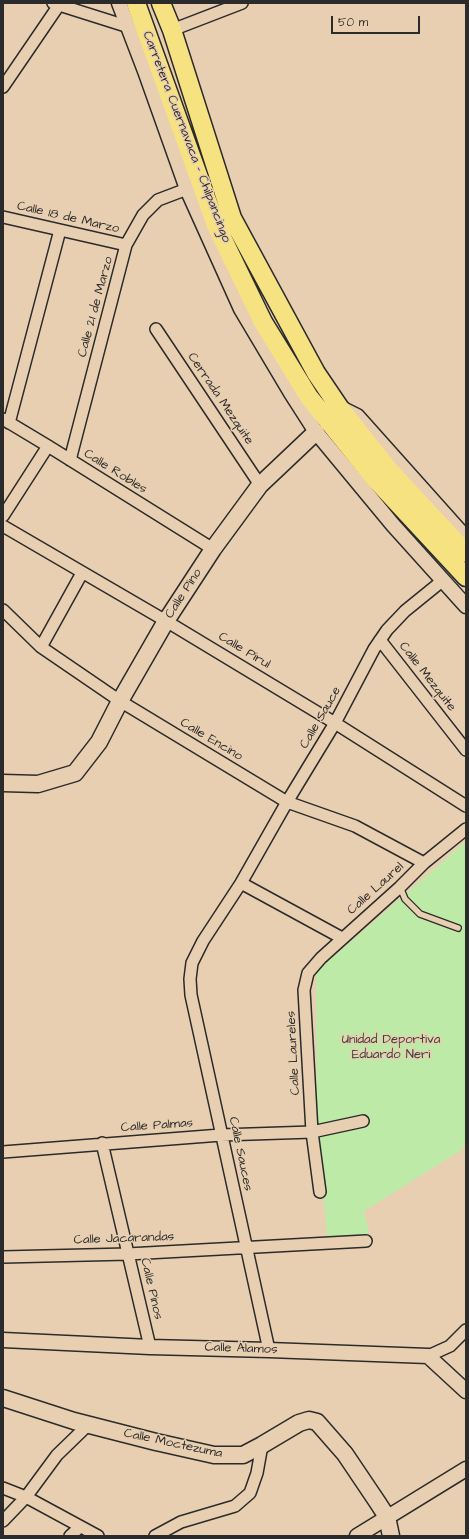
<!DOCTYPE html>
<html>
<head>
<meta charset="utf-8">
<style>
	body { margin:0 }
	#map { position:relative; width:469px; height:1539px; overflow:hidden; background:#e9cfb1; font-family:"Architects Daughter",sans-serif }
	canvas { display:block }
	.frame { position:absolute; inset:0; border:4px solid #2b2b2b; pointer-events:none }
	.scale { position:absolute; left:331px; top:16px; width:89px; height:18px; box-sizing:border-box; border:2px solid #2b2b2b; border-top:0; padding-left:5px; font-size:12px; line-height:14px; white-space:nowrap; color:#2b2b2b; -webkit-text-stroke:3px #e9cfb1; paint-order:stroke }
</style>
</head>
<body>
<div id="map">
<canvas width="469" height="1539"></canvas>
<div class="frame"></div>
<div class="scale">50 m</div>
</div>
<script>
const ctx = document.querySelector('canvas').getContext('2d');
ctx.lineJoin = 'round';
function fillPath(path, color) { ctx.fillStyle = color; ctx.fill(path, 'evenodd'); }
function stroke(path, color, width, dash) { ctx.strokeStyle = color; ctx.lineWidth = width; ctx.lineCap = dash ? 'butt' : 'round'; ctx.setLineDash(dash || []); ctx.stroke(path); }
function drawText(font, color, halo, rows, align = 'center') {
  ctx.font = font + ' "Architects Daughter",sans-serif'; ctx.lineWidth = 3; ctx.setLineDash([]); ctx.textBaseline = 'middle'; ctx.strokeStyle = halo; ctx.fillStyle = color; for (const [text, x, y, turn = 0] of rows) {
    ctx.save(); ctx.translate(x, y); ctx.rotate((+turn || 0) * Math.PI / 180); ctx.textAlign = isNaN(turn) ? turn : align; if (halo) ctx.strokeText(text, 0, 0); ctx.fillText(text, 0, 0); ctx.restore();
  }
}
fillPath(new Path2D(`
	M 466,841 L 466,1144 L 460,1151 L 364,1211 L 370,1236 L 327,1236 L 317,1123 L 316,972 Z`), '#beeaa8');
const service = new Path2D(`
	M 400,887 L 405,899 L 420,914 L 458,928`);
const minor = new Path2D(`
	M 53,3 L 129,27
	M 172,30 L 242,3
	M 3,87 L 59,5
	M 3,217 L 126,245
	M 156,329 L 260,485
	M 3,419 L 48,446 L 213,549
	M 9,423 L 60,230
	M 70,460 L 126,245 L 143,215 L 158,200 L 187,189
	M 3,516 L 48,446
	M 3,526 L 166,621 L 335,723 L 466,806
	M 3,610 L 41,647 L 120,701 L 287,802 L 355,826 L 424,863
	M 380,640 L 466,750
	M 41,647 L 82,573
	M 241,883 L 342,938
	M 102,1143 L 150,1347
	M 3,1152 L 221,1135 L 312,1132 L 363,1121
	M 320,1192 L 312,1132 L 304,990 L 308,973 L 321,958 L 400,887 L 424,863 L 466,829
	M 3,1257 L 128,1254 L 366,1241
	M 269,1350 L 191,995 L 190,979 L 192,963 L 203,941 L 241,883 L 287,802 L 335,723 L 374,649 L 387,630 L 405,611 L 442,581
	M 428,1356 L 450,1346 L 466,1330
	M 3,1488 L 26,1497 L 98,1536
	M 3,1521 L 26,1497 L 57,1455 L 89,1424
	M 70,1536 L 80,1527
	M 155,1536 L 181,1522 L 235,1506 L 250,1493 L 257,1473 L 262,1445`);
const tertiary = new Path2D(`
	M 119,3 L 145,71 L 187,189 L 241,309 L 291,393 L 316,432 L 393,525 L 466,606
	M 341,408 L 357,416 L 466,538
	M 3,1340 L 150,1347 L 269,1350 L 428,1356 L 466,1391
	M 357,1536 L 466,1469`);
const secondary = new Path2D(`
	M 3,783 L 38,784 L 75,773 L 99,742 L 120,701 L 166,621 L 213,549 L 260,485 L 316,432
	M 3,1398 L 74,1421 L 156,1442 L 214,1455 L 243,1455 L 262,1445 L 299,1423 L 309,1420 L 317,1422 L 345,1454 L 378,1503 L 387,1517 L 391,1536`);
const primary = new Path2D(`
	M 136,3 L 216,225 L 263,322 L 309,397 L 375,479 L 466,577
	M 161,3 L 172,30 L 232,218 L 316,373 L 339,407 L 389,470 L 466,553`);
stroke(service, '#2b2b2b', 8);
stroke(minor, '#2b2b2b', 14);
stroke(tertiary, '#2b2b2b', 17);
stroke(secondary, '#2b2b2b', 19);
stroke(primary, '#2b2b2b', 21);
stroke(service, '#e9cfb1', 5.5);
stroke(minor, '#e9cfb1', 11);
stroke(tertiary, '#e9cfb1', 14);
stroke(secondary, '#e9cfb1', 16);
stroke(primary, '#f7e281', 18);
drawText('13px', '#2b2b2b', '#e9cfb1', [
	["Carretera Cuernavaca - Chilpancingo",186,137,69],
	["Calle 18 de Marzo",68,218,13],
	["Calle 21 de Marzo",96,307,-75],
	["Cerrada Mezquite",220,399,56],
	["Calle Robles",115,472,32],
	["Calle Pino",184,594,-57],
	["Calle Pirul",244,651,31],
	["Calle Mezquite",427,677,52],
	["Calle Sauce",321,718,-60],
	["Calle Encino",211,740,31],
	["Calle Laurel",376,889,-42],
	["Calle Laureles",294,1053,-93],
	["Calle Palmas",157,1126,-4],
	["Calle Sauces",240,1154,78],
	["Calle Jacarandas",124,1239,-2],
	["Calle Pinos",151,1289,77],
	["Calle Álamos",241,1349,2],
	["Calle Moctezuma",173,1444,12]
]);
drawText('13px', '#3a3e38', '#e9cfb1', [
	["Unidad Deportiva",391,1040],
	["Eduardo Neri",391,1055]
]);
</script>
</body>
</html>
